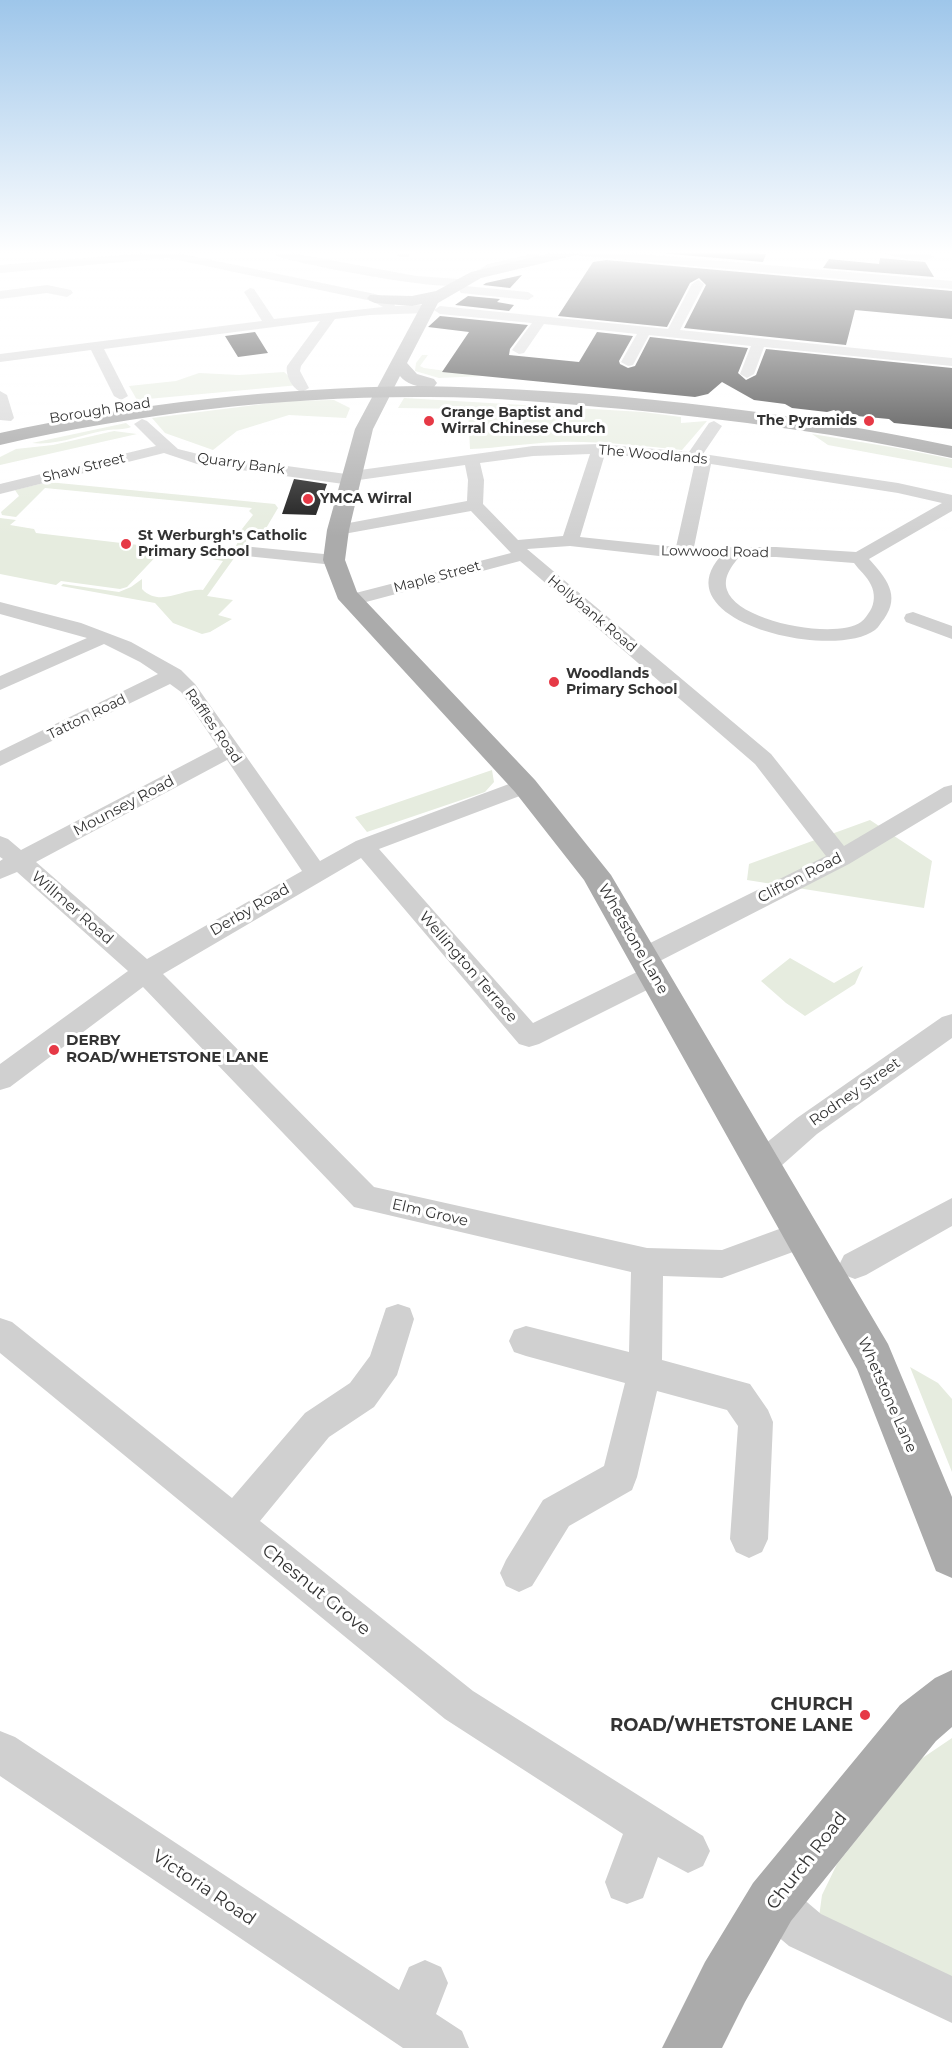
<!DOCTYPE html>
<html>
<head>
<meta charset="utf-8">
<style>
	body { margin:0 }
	canvas { display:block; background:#fff }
</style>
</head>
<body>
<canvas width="952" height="2048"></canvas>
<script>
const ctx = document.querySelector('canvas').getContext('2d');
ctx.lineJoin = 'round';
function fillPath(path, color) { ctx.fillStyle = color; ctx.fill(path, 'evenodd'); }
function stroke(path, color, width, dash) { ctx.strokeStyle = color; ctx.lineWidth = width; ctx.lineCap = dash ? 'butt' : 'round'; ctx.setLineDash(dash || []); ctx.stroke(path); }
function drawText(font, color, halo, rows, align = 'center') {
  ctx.font = font + ' Montserrat,sans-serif'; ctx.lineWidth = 6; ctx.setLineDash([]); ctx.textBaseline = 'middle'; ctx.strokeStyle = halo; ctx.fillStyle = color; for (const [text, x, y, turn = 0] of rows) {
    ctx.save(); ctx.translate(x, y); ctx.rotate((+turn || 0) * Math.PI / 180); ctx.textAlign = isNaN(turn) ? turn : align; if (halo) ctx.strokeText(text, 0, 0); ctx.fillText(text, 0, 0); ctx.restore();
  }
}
fillPath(new Path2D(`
	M 422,355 L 428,355 L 420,366 L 424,368 L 483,376 L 439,378 L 415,371 L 416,363 Z
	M 284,372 L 299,385 L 137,400 L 129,386 L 176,381 L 199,373 L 239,375 Z
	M 404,398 L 643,412 L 681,417 L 681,423 L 707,421 L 682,450 C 641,446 599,441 558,442 C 528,443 499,448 470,449 L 468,409 L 398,408 Z
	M 334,400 L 350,408 L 346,418 L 289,415 L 237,431 L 213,450 L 165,433 L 152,418 L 287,401 Z
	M 126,423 L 131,427 C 124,430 115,429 108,430 C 83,434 57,446 32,443 Z
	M 114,431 L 137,434 L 0,465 L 0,457 L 16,449 L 53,445 Z
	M 812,434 L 897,448 L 952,459 L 952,468 L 828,445 Z
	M 48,482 L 275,504 L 278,508 L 265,530 L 255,529 L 242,547 L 236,546 L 241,535 L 238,534 L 253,515 L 249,511 L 252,508 L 45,488 L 16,517 L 2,515 L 1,512 L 19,496 L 15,490 Z
	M 0,518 L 16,520 L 10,525 L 34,529 L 36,533 L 164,548 L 127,587 L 120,589 L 61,581 L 56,585 L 0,574 Z
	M 223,554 L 237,554 L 207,596 L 233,600 L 218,615 L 232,619 L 210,632 L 202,634 L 173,623 L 155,603 L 61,586 L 63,584 L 119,592 L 131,587 L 142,579 L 142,589 C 160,608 183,588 203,590 L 223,561 L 212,559 Z
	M 492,770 L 494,782 L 485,792 L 367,832 L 355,817 Z
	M 870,820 L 932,861 L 924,908 L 747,880 L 749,864 Z
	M 790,958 L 834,983 L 863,966 L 855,984 L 805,1016 L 786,1003 L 761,981 Z
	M 910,1367 L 938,1383 L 952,1399 L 952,1472 Z
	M 952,1738 L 952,1980 L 819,1917 L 822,1895 L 837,1864 L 921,1759 Z`), '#e6ecdf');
fillPath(new Path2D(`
	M 641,250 L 709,250 L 766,254 L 763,262 L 637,251 Z
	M 880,258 L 925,262 L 934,277 L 823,268 L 829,259 L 879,264 Z
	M 606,260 L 952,291 L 952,319 L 855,310 L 846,345 L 684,328 L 706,285 L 699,278 L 690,283 L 667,327 L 558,316 L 593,262 Z
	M 522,275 L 510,288 L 483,285 L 486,283 Z
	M 468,296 L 500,299 L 497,302 L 514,305 L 509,311 L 455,305 Z
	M 440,316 L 528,325 L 510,349 L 509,355 L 579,362 L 597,332 L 633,336 L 619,361 L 620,364 L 628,368 L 635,366 L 650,337 L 748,348 L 738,373 L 746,380 L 756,375 L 766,349 L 952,368 L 952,429 L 894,423 L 889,419 L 857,416 L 849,412 L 841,414 L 834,410 L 827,412 L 792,408 L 785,404 L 754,400 L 722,382 L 708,394 L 695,397 L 442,372 L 469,332 L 428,327 Z
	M 255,332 L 268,353 L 238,357 L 225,336 Z
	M 294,479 L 327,484 L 316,515 L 282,514 Z`), '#1a1a1a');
fillPath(new Path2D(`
	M 141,250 L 163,250 L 375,294 L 393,300 L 395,306 L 426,305 L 432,309 L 426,313 L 370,315 L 335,319 L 301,366 L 300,371 L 309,388 L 302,392 C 293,390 285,375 287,366 L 320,321 L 104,349 L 128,396 L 121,400 L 114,396 L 91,350 L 0,362 L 0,354 L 262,321 L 244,292 L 250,288 L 254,289 L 274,319 L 383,307 L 372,301 L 168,258 L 0,273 L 0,265 L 146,253 Z
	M 403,250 L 417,250 L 407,257 L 399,257 L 397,255 Z
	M 526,250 L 538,250 L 541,254 L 535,261 L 496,270 L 480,278 L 472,278 L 470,275 L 488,264 L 527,255 L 529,254 Z
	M 553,250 L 597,250 L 952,281 L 952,289 L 559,254 Z
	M 878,250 L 928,253 L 934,257 C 925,264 887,257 878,250 Z
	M 282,251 L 416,276 L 459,279 L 465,283 C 452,295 303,264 278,257 L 276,255 Z
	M 698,280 L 704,284 L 680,330 L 952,358 L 952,366 L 764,347 L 754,374 L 747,378 L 740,374 L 751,346 L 649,335 L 633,365 L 628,366 L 621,362 L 637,334 L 544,324 L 524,353 L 519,354 L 512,350 L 532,323 L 440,314 L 434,310 L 440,306 L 668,329 L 692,284 Z
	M 47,285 L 71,290 L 73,293 L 67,297 L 47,293 L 0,299 L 0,291 Z
	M 465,286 L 528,292 L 534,296 L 528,300 L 461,293 L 459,290 L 461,287 Z
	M 0,391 L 7,395 L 14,418 L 11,421 L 0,420 Z
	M 142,419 L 147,421 L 178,449 L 198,454 L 346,474 L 353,471 L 533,446 L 599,444 L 689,452 L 709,423 L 714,421 L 722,426 L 703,454 L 898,483 L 952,495 L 952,511 L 869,559 C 886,578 901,595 884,619 C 881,622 879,627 875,630 C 834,661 663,622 720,557 L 668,557 L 570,546 L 527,549 L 771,754 L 844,846 L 944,787 L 952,785 L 952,802 L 849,864 L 654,964 L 645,966 L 636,964 L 632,957 L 636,950 L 826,856 L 755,764 L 520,561 L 351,606 L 344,604 L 342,600 L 344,596 L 511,553 L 471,511 L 338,535 L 332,534 L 329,530 L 332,526 L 338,525 L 467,501 L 468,480 L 465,465 L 359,480 L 351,485 L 197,464 L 164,453 L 0,494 L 0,484 L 156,446 L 134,424 ZM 590,454 L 563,536 L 518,540 L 483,504 L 484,480 L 480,463 L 533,456 ZM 605,454 L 695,462 L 676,547 L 580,537 ZM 711,464 L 898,493 L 942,503 L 856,552 L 776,547 L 694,547 ZM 739,557 L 776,557 L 854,563 C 859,570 867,576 871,585 C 875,593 875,603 870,611 C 868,614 865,619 861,622 C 836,640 737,622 727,590 C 723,577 731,567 739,557 Z
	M 242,546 L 334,555 L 340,556 L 343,560 L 340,564 L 334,565 L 236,555 L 233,551 L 236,547 Z
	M 0,602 L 81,623 L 131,642 L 181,670 L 195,684 L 320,861 L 356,841 L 517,781 L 525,779 L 533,781 L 536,786 L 533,791 L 379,849 L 533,1023 L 645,968 L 654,966 L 663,968 L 667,975 L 663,982 L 539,1044 L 529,1047 L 519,1044 L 361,858 L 163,974 L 374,1187 L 647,1248 L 722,1250 L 801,1221 L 812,1225 L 817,1235 L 812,1245 L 722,1278 L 663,1276 L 662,1360 L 750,1384 L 768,1410 L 773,1422 L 768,1539 L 762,1552 L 749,1558 L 736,1552 L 730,1539 L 738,1426 L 727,1410 L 657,1391 L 637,1477 L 632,1490 L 569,1526 L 532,1586 L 519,1592 L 506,1586 L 500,1573 L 506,1560 L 543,1500 L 604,1466 L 625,1383 L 526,1356 L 514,1352 L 509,1341 L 514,1330 L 526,1326 L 629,1352 L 631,1272 L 354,1207 L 143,987 L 10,1087 L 0,1090 L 0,1064 L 128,971 L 17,872 L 0,879 L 0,861 L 3,859 L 0,857 L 0,836 L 8,839 L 21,850 L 218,747 L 181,692 L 170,684 L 0,766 L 0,751 L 158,674 L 140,662 L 104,644 L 0,690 L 0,676 L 87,638 L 0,614 ZM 227,760 L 302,871 L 147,959 L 36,862 Z
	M 913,612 L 952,626 L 952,639 L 906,622 L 904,618 L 906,614 Z
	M 952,1014 L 952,1038 L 817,1134 L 772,1174 L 761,1177 L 750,1174 L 746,1165 L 750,1156 L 797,1118 L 942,1017 Z
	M 952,1198 L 952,1226 L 866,1275 L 855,1279 L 844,1275 L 839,1265 L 844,1255 Z
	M 398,1304 L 410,1308 L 414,1319 L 397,1375 L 374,1407 L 329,1437 L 260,1521 L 473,1691 L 703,1836 L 710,1851 L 703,1866 L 688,1873 L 658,1857 L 643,1898 L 627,1904 L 611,1898 L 605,1882 L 623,1834 L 445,1719 L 0,1353 L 0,1318 L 12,1322 L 232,1498 L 305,1413 L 350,1383 L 370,1356 L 386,1308 Z
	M 0,1731 L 15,1737 L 399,1990 L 409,1967 L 425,1960 L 441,1967 L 448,1983 L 436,2014 L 462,2031 L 469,2048 L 403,2048 L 0,1776 Z
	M 772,1880 L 788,1886 L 821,1914 L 952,1976 L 952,2023 L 789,1946 L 756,1918 L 750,1902 L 756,1886 Z`), '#d0d0d0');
fillPath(new Path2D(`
	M 563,250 L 587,250 L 585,253 L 481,278 L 438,303 L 407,363 L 417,374 L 434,379 L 437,383 L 434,387 C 423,389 407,385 400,376 L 373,429 L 349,530 L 345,560 L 357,592 L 535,780 L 611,875 L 888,1344 L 952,1497 L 952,1578 L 936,1571 L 857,1369 L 584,880 L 515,792 L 338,599 L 323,560 L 327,530 L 355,429 L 422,304 L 412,306 L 375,303 L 370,301 L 367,298 L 370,295 L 412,296 L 436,291 L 471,272 Z
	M 952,1670 L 952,1727 L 936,1741 L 791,1921 L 745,2002 L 722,2048 L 662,2048 L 705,1962 L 753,1883 L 900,1705 L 935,1678 Z`), '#ababab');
fillPath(new Path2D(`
	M 418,386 C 596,389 777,409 952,446 L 952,458 C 843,434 734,420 623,409 C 554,403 485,396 416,397 C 277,397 135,414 0,445 L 0,433 C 136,403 278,388 418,386 Z`), '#9a9a9a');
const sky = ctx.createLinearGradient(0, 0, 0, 537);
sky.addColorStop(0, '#9ec6ea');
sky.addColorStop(0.47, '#fff');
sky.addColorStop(1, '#ffffff00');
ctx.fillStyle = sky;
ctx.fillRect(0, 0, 952, 537);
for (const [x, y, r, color] of [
	[429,421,6,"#e63946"],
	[869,421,6,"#e63946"],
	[308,499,6,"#e63946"],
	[126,544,6,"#e63946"],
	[554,682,6,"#e63946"],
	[54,1050,6,"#e63946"],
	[865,1715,6,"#e63946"]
]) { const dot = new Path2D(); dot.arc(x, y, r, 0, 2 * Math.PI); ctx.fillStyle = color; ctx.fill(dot); stroke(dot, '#fff', 2); }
drawText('14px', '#333', '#fff', [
	["Borough Road",100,411,-9],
	["The Woodlands",653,455,5],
	["Quarry Bank",241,464,8],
	["Shaw Street",84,468,-14],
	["Lowwood Road",715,552,1],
	["Maple Street",437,577,-15],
	["Hollybank Road",592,614,40],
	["Tatton Road",87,717,-26],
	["Raffles Road",213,726,55]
]);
drawText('bold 14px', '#333', '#fff', [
	["Grange Baptist and",441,413],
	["Wirral Chinese Church",441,429],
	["The Pyramids",857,421,"right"],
	["YMCA Wirral",320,499],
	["St Werburgh's Catholic",138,536],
	["Primary School",138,552],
	["Woodlands",566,674],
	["Primary School",566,690]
], 'left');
drawText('15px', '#333', '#fff', [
	["Mounsey Road",124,806,-28],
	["Clifton Road",800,878,-27],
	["Willmer Road",72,908,41],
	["Derby Road",250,910,-30],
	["Whetstone Lane",633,939,60],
	["Wellington Terrace",468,967,49],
	["Rodney Street",855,1092,-35],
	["Elm Grove",430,1213,13],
	["Whetstone Lane",887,1395,66]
]);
drawText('bold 15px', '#333', '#fff', [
	["DERBY",66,1041],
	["ROAD/WHETSTONE LANE",66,1058]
], 'left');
drawText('18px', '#333', '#fff', [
	["Chesnut Grove",316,1590,39],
	["Church Road",807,1861,-52],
	["Victoria Road",204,1888,34]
]);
drawText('bold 18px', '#333', '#fff', [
	["CHURCH",853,1705],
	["ROAD/WHETSTONE LANE",853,1726]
], 'right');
</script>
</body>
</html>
